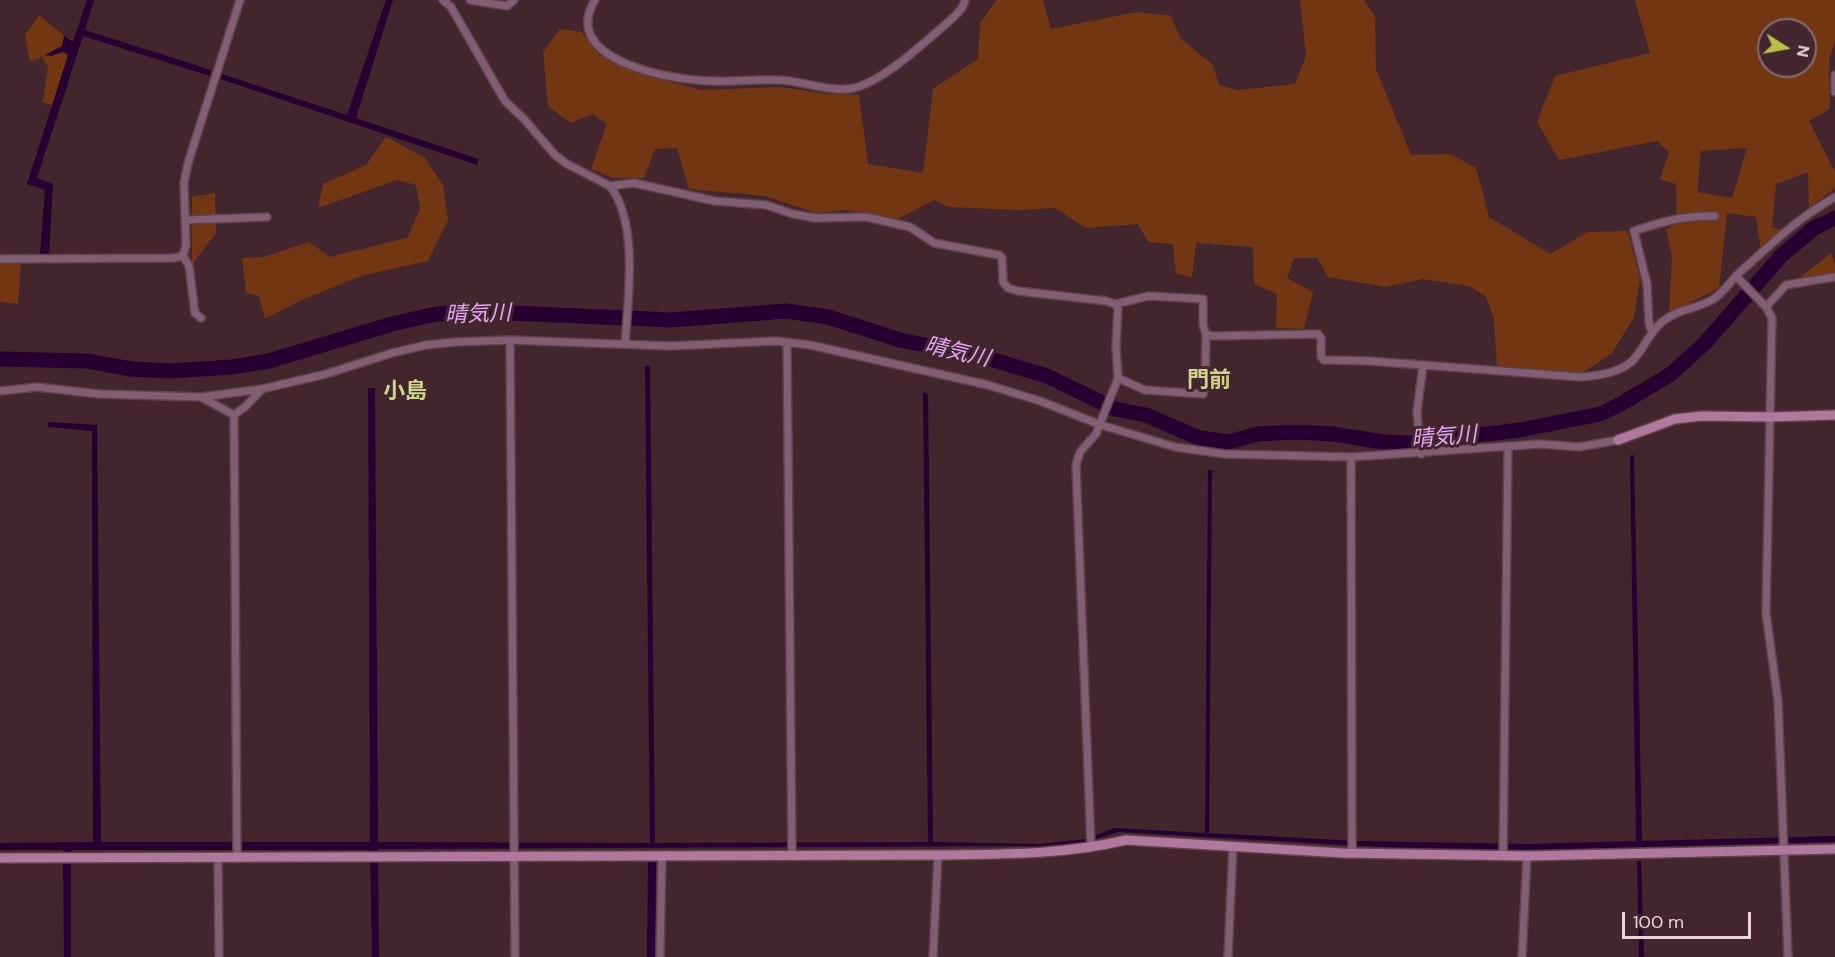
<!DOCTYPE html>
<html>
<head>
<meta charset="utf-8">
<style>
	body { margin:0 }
	#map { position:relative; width:1835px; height:957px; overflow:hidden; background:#43252e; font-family:"DM Sans",sans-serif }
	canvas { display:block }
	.north { position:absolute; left:1757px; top:18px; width:60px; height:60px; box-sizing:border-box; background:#43252e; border:2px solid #856b72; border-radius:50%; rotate:101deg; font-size:16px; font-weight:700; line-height:24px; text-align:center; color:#e9d5d9 }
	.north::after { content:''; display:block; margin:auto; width:21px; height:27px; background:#b8c147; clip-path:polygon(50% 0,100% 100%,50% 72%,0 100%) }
	.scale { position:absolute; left:1622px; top:912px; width:129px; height:27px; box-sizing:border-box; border:3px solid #e9d5d9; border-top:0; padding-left:8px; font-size:18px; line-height:21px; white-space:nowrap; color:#e9d5d9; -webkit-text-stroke:4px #43252e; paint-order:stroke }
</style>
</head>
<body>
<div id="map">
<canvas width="1835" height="957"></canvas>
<div class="north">N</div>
<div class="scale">100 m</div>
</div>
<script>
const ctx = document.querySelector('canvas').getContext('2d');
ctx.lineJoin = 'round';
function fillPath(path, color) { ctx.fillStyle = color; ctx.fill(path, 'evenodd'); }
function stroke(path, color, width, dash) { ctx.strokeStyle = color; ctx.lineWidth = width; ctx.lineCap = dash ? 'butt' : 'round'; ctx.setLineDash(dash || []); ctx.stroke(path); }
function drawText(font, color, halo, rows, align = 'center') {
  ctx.font = font + ' "DM Sans","Noto Sans JP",sans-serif'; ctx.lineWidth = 6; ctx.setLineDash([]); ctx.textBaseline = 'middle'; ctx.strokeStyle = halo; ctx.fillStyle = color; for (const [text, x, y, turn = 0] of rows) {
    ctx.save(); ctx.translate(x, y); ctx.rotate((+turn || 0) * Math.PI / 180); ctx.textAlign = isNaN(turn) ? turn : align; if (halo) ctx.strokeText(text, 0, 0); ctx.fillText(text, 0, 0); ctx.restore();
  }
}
fillPath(new Path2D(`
	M 997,0 L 1043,0 L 1051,29 L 1137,12 L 1171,16 L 1180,38 L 1213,65 L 1219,85 L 1238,90 L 1295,84 L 1306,56 L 1300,2 L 1303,0 L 1364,0 L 1375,16 L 1376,69 L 1411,155 L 1450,154 L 1476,168 L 1489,217 L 1550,254 L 1588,232 L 1628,231 L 1640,279 L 1634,317 L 1612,353 L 1582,373 L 1497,367 L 1494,319 L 1486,297 L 1469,286 L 1423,279 L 1386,287 L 1328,277 L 1317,258 L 1294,258 L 1287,278 L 1313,292 L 1304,329 L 1276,328 L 1277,294 L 1254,284 L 1253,247 L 1196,243 L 1192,278 L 1176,273 L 1173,244 L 1148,242 L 1138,224 L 1086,228 L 1055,208 L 1018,210 L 949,207 L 934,200 L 898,219 L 846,210 L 816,213 L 765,196 L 689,189 L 677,148 L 655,149 L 644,178 L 613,178 L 591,169 L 607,124 L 592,114 L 571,123 L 548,106 L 543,52 L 560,29 L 582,32 L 599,55 L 647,76 L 701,90 L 780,87 L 828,94 L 859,95 L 868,164 L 923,173 L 933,89 L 978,59 L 980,23 Z
	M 1635,0 L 1835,0 L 1835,41 L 1829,59 L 1830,109 L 1809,121 L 1835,172 L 1835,188 L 1809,208 L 1808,172 L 1776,184 L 1772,227 L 1783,230 L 1761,251 L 1756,217 L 1727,213 L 1719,288 L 1669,313 L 1672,257 L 1666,230 L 1677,222 L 1676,184 L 1660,179 L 1669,152 L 1657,141 L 1559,160 L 1537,122 L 1555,76 L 1650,53 ZM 1769,30 L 1805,30 L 1805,66 L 1769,66 ZM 1747,148 L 1732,198 L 1697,192 L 1701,151 Z
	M 39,15 L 64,36 L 74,49 L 55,106 L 43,102 L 48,67 L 42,57 L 30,62 L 25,35 Z
	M 386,137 L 425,158 L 443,185 L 448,220 L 428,261 L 364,275 L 302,300 L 265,319 L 259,296 L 246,293 L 242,258 L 264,257 L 309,242 L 330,257 L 407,238 L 420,209 L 416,185 L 397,180 L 318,208 L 323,184 L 366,165 Z
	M 215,193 L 216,233 L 192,264 L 192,197 Z
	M 1831,253 L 1835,265 L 1835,278 L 1788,287 Z
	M 0,262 L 21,263 L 18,304 L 0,302 Z`), '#733613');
fillPath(new Path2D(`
	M 87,0 L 94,0 L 85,30 L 211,70 L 210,76 L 83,36 L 37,178 L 53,184 L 49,254 L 40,254 L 45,190 L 27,184 L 68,55 L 63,52 L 51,56 L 45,55 L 62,46 L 64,36 L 73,42 Z
	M 386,0 L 393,0 L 356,118 L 479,159 L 477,165 L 220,79 L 222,74 L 347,115 Z
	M 645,366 L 650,366 L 655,843 L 928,842 L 923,392 L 928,394 L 933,842 L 1040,844 L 1085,839 L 1115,828 L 1205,833 L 1208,470 L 1212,470 L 1209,833 L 1358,841 L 1527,844 L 1636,841 L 1630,456 L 1634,455 L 1642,841 L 1835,836 L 1835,842 L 1527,850 L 1379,847 L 1118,832 C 1087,843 1054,849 1021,846 L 378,849 L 379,957 L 372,957 L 370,850 L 71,850 L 71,957 L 64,957 L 63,850 L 0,850 L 0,843 L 93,842 L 92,431 L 48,427 L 48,422 L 97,425 L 101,842 L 370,842 L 368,388 L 375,388 L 378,842 L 650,843 Z
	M 648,861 L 656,862 L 655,957 L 647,957 Z
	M 1637,861 L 1641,861 L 1644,957 L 1639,957 Z`), '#260031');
stroke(new Path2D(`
	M 0,359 L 87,361 L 131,369 L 170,371 L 232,367 L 269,361 L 392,324 L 431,315 L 465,311 L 671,320 L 786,311 L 828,317 L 900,340 L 990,359 L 1047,376 L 1115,409 L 1146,415 L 1199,438 L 1229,442 L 1257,434 L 1296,432 L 1333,434 L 1383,442 L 1409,443 L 1520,430 L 1600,414 L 1619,405 L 1671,374 L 1705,343 L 1781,256 L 1814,228 L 1835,218`), '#260031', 15);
const street = new Path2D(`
	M 443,0 L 451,7 L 505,101 L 524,119 L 555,155 L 567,164 L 610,186 C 639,224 628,299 625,344
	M 470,0 L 507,6 L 514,0
	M 595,0 C 558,61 674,81 713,81 C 734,82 756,79 777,80 C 802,80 830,93 854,88 C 886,80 929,38 954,17 L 962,8 L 965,0
	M 1835,75 L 1835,92
	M 610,186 L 634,183 L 715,201 L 766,205 L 793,214 L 815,218 L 866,217 L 910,227 L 934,243 L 999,255 L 1002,258 L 1003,282 L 1008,288 L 1018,291 L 1106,301 L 1115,304 L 1149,296 L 1203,299 L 1203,325 L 1206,334 L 1205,389 L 1203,394 L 1145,390 L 1118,378
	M 186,220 L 267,217
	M 183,256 L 189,266 L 195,313 L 201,318
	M 0,259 L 173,258 L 183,256 L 186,245 L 184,183 L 188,163 L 240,0
	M 1736,276 L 1766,307 L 1772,318 L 1766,613 L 1778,701 L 1788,957
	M 1766,307 L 1786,285 L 1835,277
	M 1652,332 L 1649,323 L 1647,284 L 1634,231 C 1661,222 1686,215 1715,216
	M 1206,334 L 1212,336 L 1318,334 L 1321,338 L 1321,357 L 1324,360 L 1370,361 L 1580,377 C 1597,376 1623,373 1635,358 C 1645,346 1650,332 1662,322 C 1677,309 1696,309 1712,300 C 1722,294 1730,282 1738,274 C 1769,246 1799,217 1835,197
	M 510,340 L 515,957
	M 787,342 L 792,855
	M 0,391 L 37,387 L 99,394 L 201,397 L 262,389 L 326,374 L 392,353 L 426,345 L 456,342 L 510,340 L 670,346 L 776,341 L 810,345 L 988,385 L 1040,401 L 1101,425 L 1175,447 L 1224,454 L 1351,457 L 1541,444 L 1579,447 L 1618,440
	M 201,397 L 234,415 L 237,857
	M 234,415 L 245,407 L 262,389
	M 1421,454 L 1417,412 L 1423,365
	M 1351,457 L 1352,853
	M 1091,848 L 1076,465 L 1080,452 L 1096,434 L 1118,378 L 1116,347 L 1118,308 L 1115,304
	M 1503,856 L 1508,446
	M 218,857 L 219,957
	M 660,957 L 662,855
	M 933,957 L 938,855
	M 1228,957 L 1233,846
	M 1522,957 L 1527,856`);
const secondary = new Path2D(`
	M 1618,440 L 1675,419 L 1702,416 L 1770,417 L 1835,415
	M 0,858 L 938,855 C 1003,854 1062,855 1126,840 L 1343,853 L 1527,856 L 1835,849`);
stroke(street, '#5e4149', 10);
stroke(secondary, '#5e4149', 12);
stroke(street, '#825e75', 7);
stroke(secondary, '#af789c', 9);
drawText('italic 22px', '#e3a7f5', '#43252e', [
	["晴気川",478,315,-2],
	["晴気川",957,353,13],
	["晴気川",1444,438,-5]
]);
drawText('bold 22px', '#ced588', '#43252e', [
	["門前",1209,381],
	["小島",405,392]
]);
</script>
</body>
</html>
